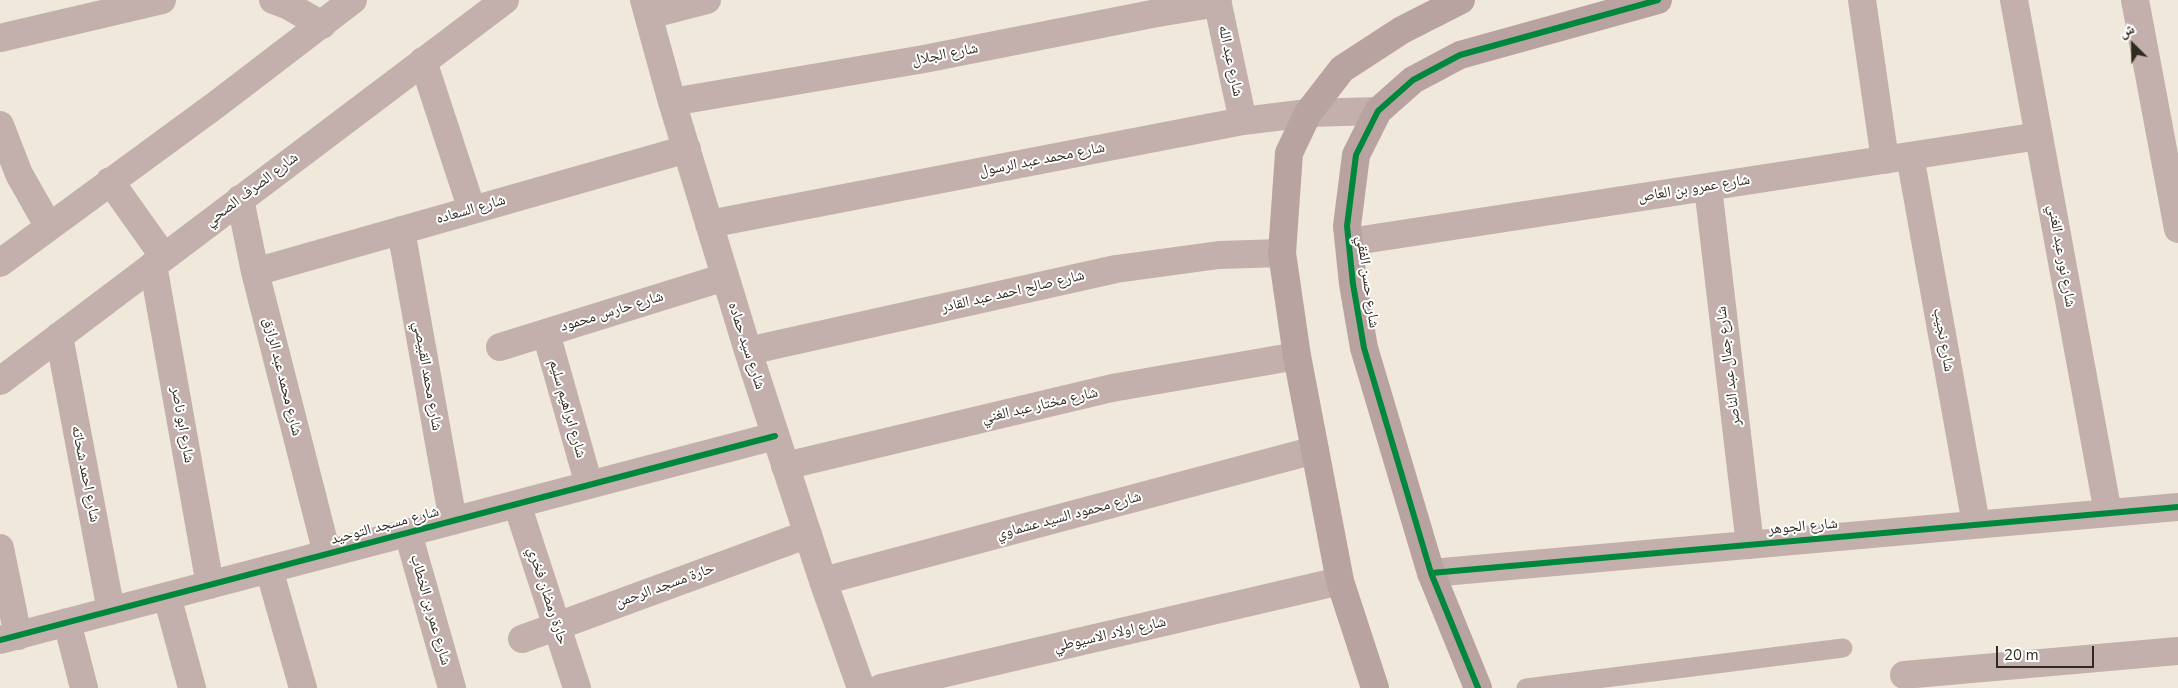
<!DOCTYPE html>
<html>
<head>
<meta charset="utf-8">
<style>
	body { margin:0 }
	#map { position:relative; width:2178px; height:688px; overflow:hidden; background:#efe8db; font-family:"Nunito Sans","Noto Naskh Arabic",sans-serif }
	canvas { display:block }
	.north { position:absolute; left:2108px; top:20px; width:50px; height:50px; -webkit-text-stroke:4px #fff; paint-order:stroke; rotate:337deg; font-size:14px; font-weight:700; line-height:20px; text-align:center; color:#302b22 }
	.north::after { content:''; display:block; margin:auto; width:18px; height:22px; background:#302b22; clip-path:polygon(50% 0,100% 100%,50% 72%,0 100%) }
	.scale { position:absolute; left:1996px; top:646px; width:98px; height:22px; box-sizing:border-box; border:2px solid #302b22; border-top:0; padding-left:6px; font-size:15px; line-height:18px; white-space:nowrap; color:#302b22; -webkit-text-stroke:4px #fff; paint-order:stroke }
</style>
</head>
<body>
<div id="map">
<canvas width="2178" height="688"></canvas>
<div class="north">ش</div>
<div class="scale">20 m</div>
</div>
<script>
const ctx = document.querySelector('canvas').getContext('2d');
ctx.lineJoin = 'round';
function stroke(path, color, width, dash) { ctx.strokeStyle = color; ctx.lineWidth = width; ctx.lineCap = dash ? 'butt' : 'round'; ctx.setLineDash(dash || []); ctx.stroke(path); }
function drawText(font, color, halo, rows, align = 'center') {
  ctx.font = font + ' "Nunito Sans","Noto Naskh Arabic",sans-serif'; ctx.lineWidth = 4; ctx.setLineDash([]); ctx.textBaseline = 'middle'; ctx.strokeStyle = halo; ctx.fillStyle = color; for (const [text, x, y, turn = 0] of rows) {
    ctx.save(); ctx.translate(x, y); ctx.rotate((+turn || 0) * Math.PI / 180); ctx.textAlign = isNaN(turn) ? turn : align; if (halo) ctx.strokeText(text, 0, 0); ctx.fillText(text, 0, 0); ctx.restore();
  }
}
stroke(new Path2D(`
	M 1526,688 L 1843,648`), '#c3b0ac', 19);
stroke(new Path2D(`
	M 273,0 L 289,6 L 322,25
	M 644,0 L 672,102 L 748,351 L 823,581 L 861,688
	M 1217,0 L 1243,121
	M 1862,0 L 1885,160
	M 2014,0 L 2108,513
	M 2135,0 L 2178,229
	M 649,15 L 707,0
	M 0,38 L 162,0
	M 423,61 L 472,210
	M 672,102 L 924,59 L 1152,14 L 1218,3
	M 0,125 L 19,174 L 49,227
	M 1910,156 L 1976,524
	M 110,181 L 164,257
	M 1708,187 L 1750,545
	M 240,199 L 255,272 L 327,554
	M 709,224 L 1243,121 L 1308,113 L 1378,111
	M 401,230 L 453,521
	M 1349,242 L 2039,136
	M 0,263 L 217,104 L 353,0
	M 153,265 L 210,585
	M 255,272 L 687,149
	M 546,333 L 589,485
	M 59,336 L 111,611
	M 500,347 L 725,277
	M 748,351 L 1116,269 L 1219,255 L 1282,253
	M 0,381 L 505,0
	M 785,466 L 1112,388 L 1297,356
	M 517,504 L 577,688
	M 408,533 L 452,688
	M 0,548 L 18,636
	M 269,569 L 303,688
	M 1431,573 L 2178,507
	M 823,581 L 1315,450
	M 167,596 L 192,688
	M 67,622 L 84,688
	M 522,639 L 808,534
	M 0,640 L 775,436
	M 1904,675 L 2178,651
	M 881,688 L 1340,581`), '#c3b0ac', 28);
stroke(new Path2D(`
	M 1375,688 L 1340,581 L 1297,356 L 1282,253 L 1289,153 L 1308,113 L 1342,69 L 1402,30 L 1461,0
	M 1478,688 L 1431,573 L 1364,348 L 1353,284 L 1347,226 L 1356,155 L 1378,111 L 1413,80 L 1460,55 L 1658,0`), '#b9a3a0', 28);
stroke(new Path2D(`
	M 1431,573 L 2178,507
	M 0,640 L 775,436
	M 1478,688 L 1431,573 L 1364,348 L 1353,284 L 1347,226 L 1356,155 L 1378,111 L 1413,80 L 1460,55 L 1658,0`), '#00873e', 6);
drawText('15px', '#302b22', '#fff', [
	["شارع الجلال",945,55,-11],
	["شارع عبد الله",1230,61,78],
	["شارع محمد عبد الرسول",1042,160,-11],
	["شارع عمرو بن العاص",1694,189,-9],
	["شارع الصرف الصحي",252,190,-37],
	["شارع السعاده",471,210,-16],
	["شارع نور عبد الغني",2061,256,80],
	["شارع حسن الفقي",1367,282,82],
	["شارع صالح احمد عبد القادر",1013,292,-13],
	["شارع حارس محمود",612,312,-17],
	["شارع نجيب",1943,340,80],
	["شارع سيد حماده",746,346,72],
	["شارع جمال عبد الناصر",1729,366,-97],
	["شارع محمد القبيصي",427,376,80],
	["شارع محمد عبد الرازق",282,377,76],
	["شارع مختار عبد الغني",1040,406,-13],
	["شارع ابراهيم سليم",567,409,74],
	["شارع ابو ناصر",182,425,80],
	["شارع احمد شحاته",85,474,79],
	["شارع محمود السيد عشماوي",1069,516,-15],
	["شارع مسجد التوحيد",385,526,-15],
	["شارع الجوهر",1803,527,-5],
	["حارة مسجد الرحمن",665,586,-20],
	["حارة رمضان فخري",547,596,72],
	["شارع عمر بن الخطاب",430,610,74],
	["شارع اولاد الاسيوطي",1110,635,-13]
]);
</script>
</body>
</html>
